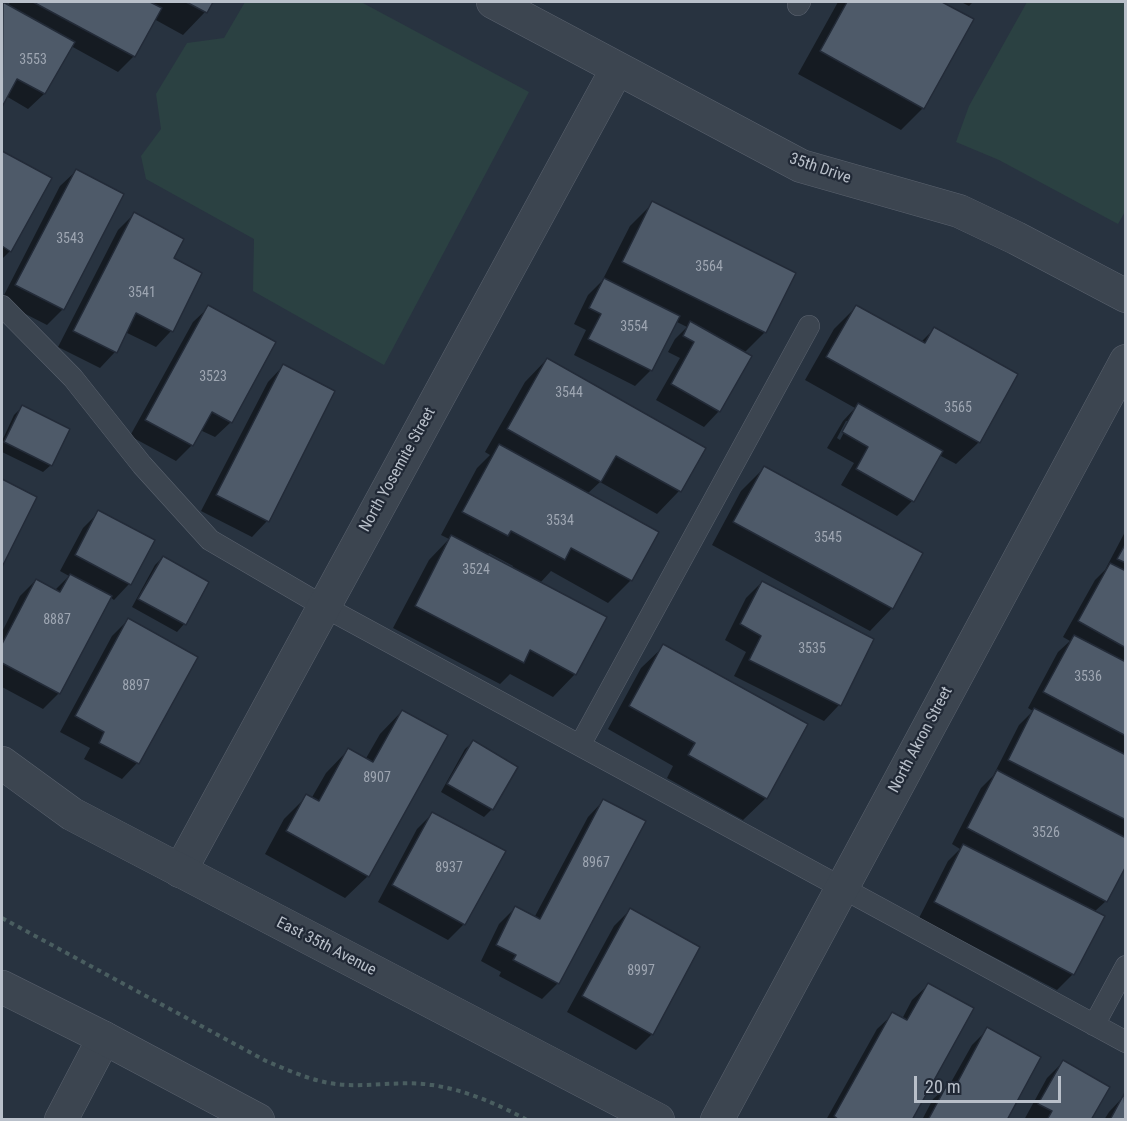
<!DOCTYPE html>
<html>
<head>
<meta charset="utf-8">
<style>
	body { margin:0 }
	#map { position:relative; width:1127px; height:1121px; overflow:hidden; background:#283340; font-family:"Roboto Condensed",sans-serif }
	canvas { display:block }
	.frame { position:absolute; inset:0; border:3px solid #b9c0ca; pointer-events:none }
	.scale { position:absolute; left:914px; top:1076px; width:147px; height:27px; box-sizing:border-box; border:3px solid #b9c0ca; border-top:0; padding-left:8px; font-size:18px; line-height:21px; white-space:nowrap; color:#b9c0ca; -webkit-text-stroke:4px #212936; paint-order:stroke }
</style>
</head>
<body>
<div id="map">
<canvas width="1127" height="1121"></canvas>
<div class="frame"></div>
<div class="scale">20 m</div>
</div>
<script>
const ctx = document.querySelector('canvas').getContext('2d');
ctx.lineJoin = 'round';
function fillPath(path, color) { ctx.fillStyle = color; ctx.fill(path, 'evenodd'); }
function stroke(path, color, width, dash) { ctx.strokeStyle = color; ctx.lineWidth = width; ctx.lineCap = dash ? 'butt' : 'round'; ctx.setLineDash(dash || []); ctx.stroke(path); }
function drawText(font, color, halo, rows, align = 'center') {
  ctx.font = font + ' "Roboto Condensed",sans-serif'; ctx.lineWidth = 4.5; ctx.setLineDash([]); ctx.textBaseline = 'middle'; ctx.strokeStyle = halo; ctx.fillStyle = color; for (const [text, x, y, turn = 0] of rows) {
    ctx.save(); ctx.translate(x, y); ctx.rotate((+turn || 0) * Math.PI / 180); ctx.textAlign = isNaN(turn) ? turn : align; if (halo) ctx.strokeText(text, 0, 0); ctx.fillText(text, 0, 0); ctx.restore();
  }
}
fillPath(new Path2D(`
	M 245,2 L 361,2 L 529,92 L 384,365 L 253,291 L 254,239 L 146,179 L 141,156 L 161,129 L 156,94 L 187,43 L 224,38 Z
	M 1027,2 L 1125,2 L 1126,210 L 1118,224 L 999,160 L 956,142 L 969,106 Z`), '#2b4142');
fillPath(new Path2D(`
	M 10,2 L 211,2 L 205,12 L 183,35 L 154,19 L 134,56 L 118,72 L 71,46 L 44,94 L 28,109 L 6,96 L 2,104 L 2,5 L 8,6 Z
	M 838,2 L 939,2 L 972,19 L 923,108 L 901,130 L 798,74 Z
	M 961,2 L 973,2 L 969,6 Z
	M 2,152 L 50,179 L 10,251 L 2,259 Z
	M 76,171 L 63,309 L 47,325 L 2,302 L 2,299 L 60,186 Z
	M 653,203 L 765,332 L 744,353 L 719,411 L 704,427 L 656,400 L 680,358 L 668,352 L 675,339 L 687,327 L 675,321 L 651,370 L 635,386 L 574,355 L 586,330 L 574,324 L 588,295 L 602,281 L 630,226 Z
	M 134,214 L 172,259 L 171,331 L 156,347 L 125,332 L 115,352 L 100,368 L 58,347 L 118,230 Z
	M 209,307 L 231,422 L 215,437 L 200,430 L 192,445 L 176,461 L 130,436 L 193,322 Z
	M 856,307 L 920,343 L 934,329 L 979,442 L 956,464 L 939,455 L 912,501 L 897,516 L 841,485 L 854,463 L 827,448 L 843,421 L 855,408 L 805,380 L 834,329 ZM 846,421 L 850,421 L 840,440 L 837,438 Z
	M 547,359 L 704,448 L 679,491 L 657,514 L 600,482 L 587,494 L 631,580 L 608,603 L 551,571 L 540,583 L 575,674 L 553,697 L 510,674 L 500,684 L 393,628 L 429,560 L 449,539 L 441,535 L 477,468 L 490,455 L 485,452 L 525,382 ZM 489,553 L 513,566 L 512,569 L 487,556 Z
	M 283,366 L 333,391 L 267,521 L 252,537 L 201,511 L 268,382 Z
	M 22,407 L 51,465 L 43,472 L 2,452 L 2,441 L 14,415 Z
	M 764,468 L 892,608 L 870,631 L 712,545 L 741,491 Z
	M 2,481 L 35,498 L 2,563 Z
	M 99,512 L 129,584 L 114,600 L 110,597 L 59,693 L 43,709 L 2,687 L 2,632 L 20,596 L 36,580 L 55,590 L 69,576 L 60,571 L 83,528 Z
	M 1126,530 L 1126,862 L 1106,901 L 1094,912 L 1073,974 L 1057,990 L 919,918 L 948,861 L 960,849 L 952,844 L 981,788 L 993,776 L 1019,725 L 1033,711 L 1028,708 L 1058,652 L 1070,641 L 1063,637 L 1095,580 L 1105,570 Z
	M 163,557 L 184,624 L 177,632 L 132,607 L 155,565 Z
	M 762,582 L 839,705 L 824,721 L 734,676 L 746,652 L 725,640 L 746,598 Z
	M 128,620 L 196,658 L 137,763 L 122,779 L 84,759 L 90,748 L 60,732 L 112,636 Z
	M 664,646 L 766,798 L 743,820 L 667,778 L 673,766 L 608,729 L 641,668 Z
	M 402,711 L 368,876 L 345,898 L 265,854 L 284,819 L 307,796 L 311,799 L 326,773 L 348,750 L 365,760 L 380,734 Z
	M 473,742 L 492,809 L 484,817 L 441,792 L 465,749 Z
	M 603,801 L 558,983 L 542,999 L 499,976 L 501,972 L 481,961 L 499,924 L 515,908 L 534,918 L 588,817 Z
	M 433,813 L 464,924 L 448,940 L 378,902 L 417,829 Z
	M 630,910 L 652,1034 L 636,1050 L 567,1012 L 614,926 Z
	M 928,985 L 910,1120 L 826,1120 L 877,1029 L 893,1014 L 902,1019 L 912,1000 Z
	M 988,1029 L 1005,1120 L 922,1120 L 933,1099 L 950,1084 L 972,1045 Z
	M 1063,1062 L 1089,1120 L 1024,1120 L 1047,1078 Z
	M 1124,1096 L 1126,1120 L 1104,1120 L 1109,1112 Z`), '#0007');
const building = new Path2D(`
	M 3,2 L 75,42 L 45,94 L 17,79 L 2,107 Z
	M 33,2 L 150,2 L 162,8 L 135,57 Z
	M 186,2 L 213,2 L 207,13 Z
	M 847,2 L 942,2 L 974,19 L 924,109 L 820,51 Z
	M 2,151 L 52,178 L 11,252 L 2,246 Z
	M 76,169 L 124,194 L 64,310 L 15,285 Z
	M 652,201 L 796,273 L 766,333 L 622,262 Z
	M 134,212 L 184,239 L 174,258 L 202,273 L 173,332 L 136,313 L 117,353 L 73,331 Z
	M 604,278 L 680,316 L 652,371 L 588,339 L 601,314 L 589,308 Z
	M 208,305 L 276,342 L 232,423 L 212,412 L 193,446 L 145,420 Z
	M 856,305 L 925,343 L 934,327 L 1018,374 L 980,443 L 826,357 Z
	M 690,321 L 752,356 L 720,412 L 671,384 L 694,342 L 683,336 Z
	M 547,358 L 706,448 L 681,492 L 616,456 L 601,482 L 507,429 Z
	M 283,364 L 335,391 L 269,522 L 216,495 Z
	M 858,403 L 943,451 L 914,502 L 856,469 L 868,447 L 842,432 Z
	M 22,405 L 70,429 L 52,466 L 4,442 Z
	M 499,444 L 659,532 L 632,581 L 571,548 L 565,560 L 511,531 L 508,536 L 462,512 Z
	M 764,466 L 923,553 L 893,609 L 733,522 Z
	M 2,479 L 37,497 L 2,567 Z
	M 98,510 L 155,540 L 131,585 L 75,555 Z
	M 451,535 L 607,617 L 576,675 L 530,650 L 524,663 L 415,606 Z
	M 1126,543 L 1126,563 L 1117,559 Z
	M 163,556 L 209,582 L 186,625 L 138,599 Z
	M 1110,563 L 1126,571 L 1126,648 L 1078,621 Z
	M 70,574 L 112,596 L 60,694 L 2,663 L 2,644 L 36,579 L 60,592 Z
	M 762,581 L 874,639 L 841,706 L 749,660 L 761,636 L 740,624 Z
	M 128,618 L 198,657 L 139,764 L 99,743 L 104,732 L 75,716 Z
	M 1074,635 L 1126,662 L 1126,736 L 1043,692 Z
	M 663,644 L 808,724 L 767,799 L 688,755 L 695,743 L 629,706 Z
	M 1034,708 L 1126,755 L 1126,820 L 1008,760 Z
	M 402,710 L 448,735 L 369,877 L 286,831 L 306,794 L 319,801 L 348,748 L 373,762 Z
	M 473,740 L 518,767 L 493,810 L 447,784 Z
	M 997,770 L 1126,838 L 1126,866 L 1107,902 L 967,828 Z
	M 603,799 L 646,821 L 559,984 L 513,960 L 516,955 L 496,945 L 515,906 L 540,919 Z
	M 432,812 L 506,851 L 465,925 L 392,885 Z
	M 963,844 L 1105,916 L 1074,975 L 934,902 Z
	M 630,908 L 700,947 L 653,1035 L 582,996 Z
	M 928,983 L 974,1008 L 912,1120 L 839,1120 L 834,1116 L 892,1012 L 907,1020 Z
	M 987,1027 L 1041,1057 L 1007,1120 L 928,1120 L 949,1081 L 956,1085 Z
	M 1063,1060 L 1110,1087 L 1091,1120 L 1047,1120 L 1052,1111 L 1038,1104 Z
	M 1124,1094 L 1126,1120 L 1110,1120 Z`);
fillPath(building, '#4e5a69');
stroke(building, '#232b38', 1.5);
const service = new Path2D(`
	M 798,5 L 800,2
	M 2,306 L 73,378 L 142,465 L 210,540 L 323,606 L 1126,1042
	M 580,745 L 809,326
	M 1094,1025 L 1126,966`);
const minor = new Path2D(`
	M 493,2 L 801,166 L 959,211 L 1016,238 L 1126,296
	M 180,871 L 617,69
	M 61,1120 L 104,1038
	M 717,1120 L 1126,361`);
const tertiary = new Path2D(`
	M 2,763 L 72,814 L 658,1120
	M 2,987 L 104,1038 L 258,1120`);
stroke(service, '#5a626e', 22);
stroke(minor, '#5a626e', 34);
stroke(tertiary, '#5a626e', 34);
stroke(new Path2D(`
	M 2,918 L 266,1061 C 288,1070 311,1081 336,1084 C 368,1088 400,1080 432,1085 C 465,1090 498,1104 527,1120`), '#4a5e60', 4, [4.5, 4.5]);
stroke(service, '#3c4550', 21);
stroke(minor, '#3c4550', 33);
stroke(tertiary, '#3c4550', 33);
drawText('14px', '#9ea6b2', null, [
	["3553",33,60],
	["3543",70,239],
	["3564",709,267],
	["3541",142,293],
	["3554",634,327],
	["3523",213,377],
	["3544",569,393],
	["3565",958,408],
	["3534",560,521],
	["3545",828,538],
	["3524",476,570],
	["8887",57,620],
	["3535",812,649],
	["3536",1088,677],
	["8897",136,686],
	["8907",377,778],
	["3526",1046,833],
	["8967",596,863],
	["8937",449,868],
	["8997",641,971]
]);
drawText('16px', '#b9c0ca', '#212936', [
	["35th Drive",820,169,19],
	["North Yosemite Street",398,470,-61],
	["North Akron Street",921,740,-62],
	["East 35th Avenue",326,947,27]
]);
</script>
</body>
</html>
